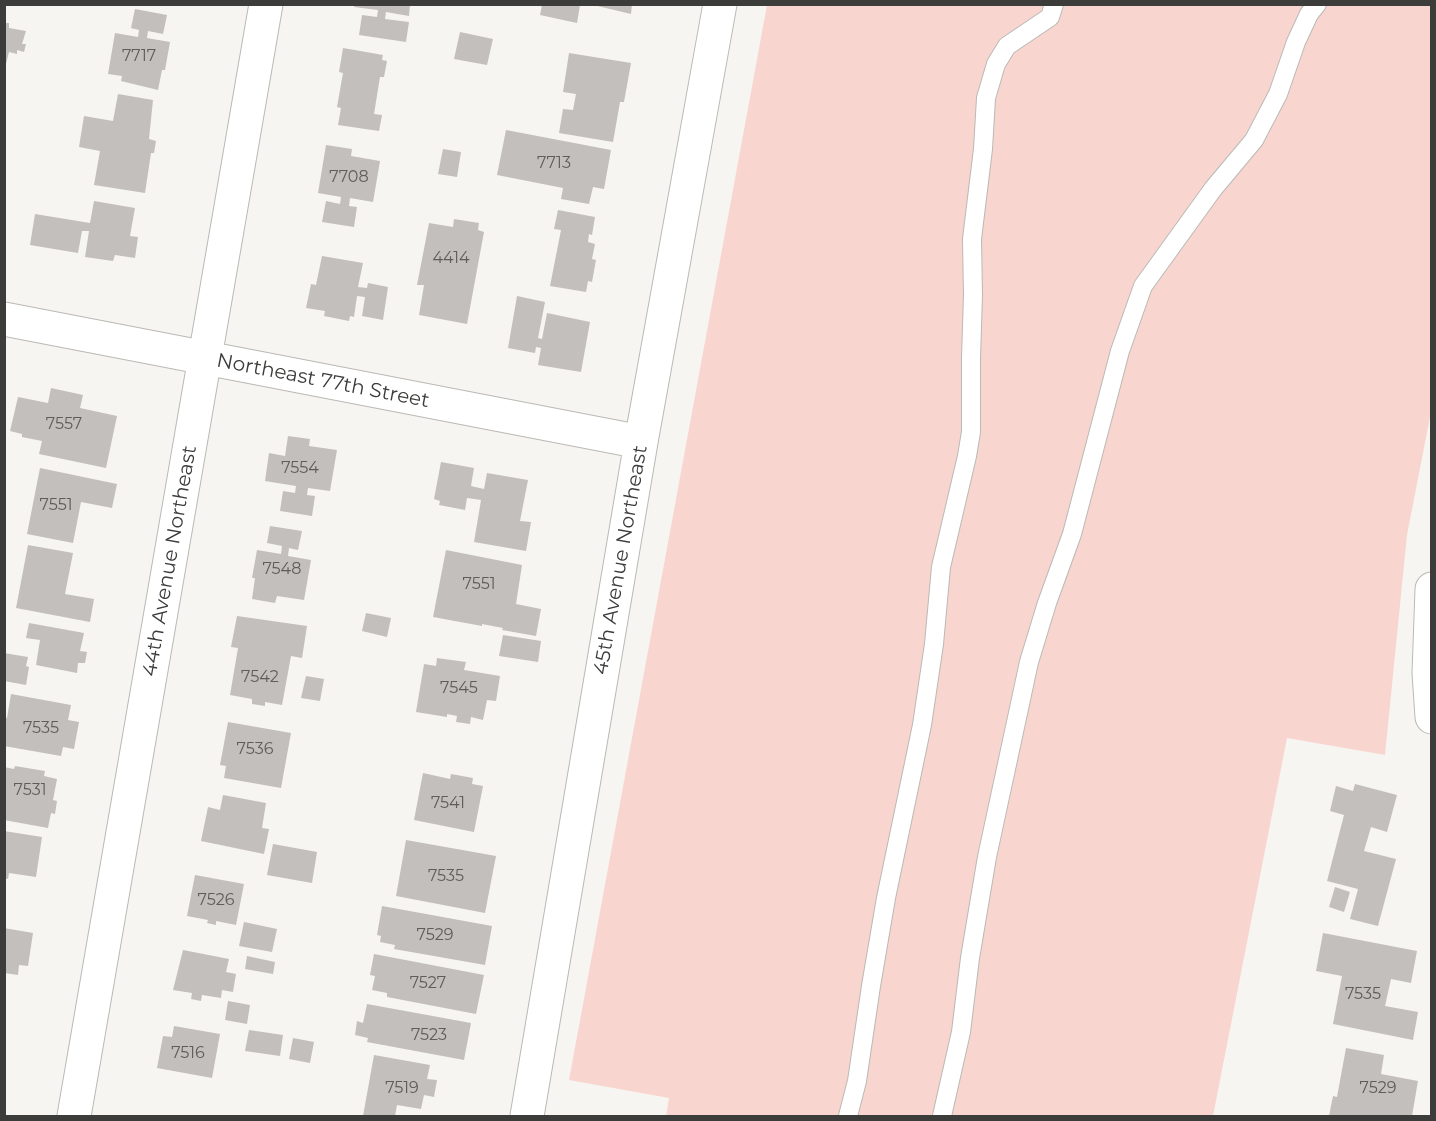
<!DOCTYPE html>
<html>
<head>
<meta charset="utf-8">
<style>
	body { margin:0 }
	#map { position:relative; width:1436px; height:1121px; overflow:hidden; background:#f7f5f1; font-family:Montserrat,sans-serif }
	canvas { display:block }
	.frame { position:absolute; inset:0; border:6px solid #3c3c3a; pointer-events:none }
</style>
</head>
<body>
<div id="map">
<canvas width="1436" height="1121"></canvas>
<div class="frame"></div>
</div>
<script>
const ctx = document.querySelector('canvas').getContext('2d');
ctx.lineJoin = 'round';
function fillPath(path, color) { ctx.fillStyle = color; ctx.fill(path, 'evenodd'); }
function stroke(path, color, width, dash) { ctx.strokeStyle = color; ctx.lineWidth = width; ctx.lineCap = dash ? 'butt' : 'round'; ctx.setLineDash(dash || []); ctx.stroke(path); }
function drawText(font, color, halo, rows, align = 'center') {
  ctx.font = font + ' Montserrat,sans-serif'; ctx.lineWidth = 4.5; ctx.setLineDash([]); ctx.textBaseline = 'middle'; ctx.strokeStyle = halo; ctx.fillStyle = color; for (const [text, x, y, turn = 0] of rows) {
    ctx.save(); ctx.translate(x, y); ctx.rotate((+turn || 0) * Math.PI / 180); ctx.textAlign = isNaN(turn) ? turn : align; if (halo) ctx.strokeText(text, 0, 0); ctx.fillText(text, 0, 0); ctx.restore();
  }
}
fillPath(new Path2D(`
	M 767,5 L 1431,5 L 1431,412 L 1407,535 L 1385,755 L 1287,738 L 1213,1116 L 666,1116 L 669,1098 L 569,1080 Z`), '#f8d6cf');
fillPath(new Path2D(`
	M 355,4 L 410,4 L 409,16 L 386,12 L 385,19 L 409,22 L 406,42 L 359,35 L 362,15 L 377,17 L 378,10 L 354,7 Z
	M 589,4 L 632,4 L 631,14 Z
	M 542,5 L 580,5 L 577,23 L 540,15 Z
	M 135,9 L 167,15 L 163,34 L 148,31 L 147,38 L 170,42 L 165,70 L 162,70 L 158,90 L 121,81 L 122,76 L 108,74 L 115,33 L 138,37 L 139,30 L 131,28 Z
	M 5,23 L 9,23 L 9,28 L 26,31 L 22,44 L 26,44 L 24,52 L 17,50 L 17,54 L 9,52 L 5,68 Z
	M 460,32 L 493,39 L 487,65 L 454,59 Z
	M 343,48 L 383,55 L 382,60 L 387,61 L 384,77 L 380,77 L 374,114 L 382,115 L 379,131 L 338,125 L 341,108 L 337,107 L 343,73 L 339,72 Z
	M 569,53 L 631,63 L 624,102 L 620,102 L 613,142 L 559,133 L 563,109 L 573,110 L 576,94 L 563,92 Z
	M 118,94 L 153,100 L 149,139 L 156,141 L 154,153 L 151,153 L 145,193 L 94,185 L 100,151 L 79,147 L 84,116 L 113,121 Z
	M 506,130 L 611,150 L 604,189 L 593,187 L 589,204 L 561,199 L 563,188 L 497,175 Z
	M 326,145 L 352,149 L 351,156 L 380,161 L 373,202 L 350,198 L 349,206 L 357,207 L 354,227 L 322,222 L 326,201 L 340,204 L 341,197 L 318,193 Z
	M 443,149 L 461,152 L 457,177 L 438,174 Z
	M 94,201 L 135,208 L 130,236 L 138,237 L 135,258 L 115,255 L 113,261 L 85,257 L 89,231 L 82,231 L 78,253 L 30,245 L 35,214 L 90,223 Z
	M 558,210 L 595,217 L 592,235 L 589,234 L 588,242 L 595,244 L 592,259 L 596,260 L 592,282 L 588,281 L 586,292 L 550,286 L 561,230 L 554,229 Z
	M 454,219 L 479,223 L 478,230 L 484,232 L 467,324 L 419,315 L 424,285 L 417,285 L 429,223 L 453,227 Z
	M 322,256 L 363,263 L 358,287 L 367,288 L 368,283 L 388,287 L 383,320 L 362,316 L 365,297 L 357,296 L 354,317 L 350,316 L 349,321 L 324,316 L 325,311 L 306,308 L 311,284 L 316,285 Z
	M 517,296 L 545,302 L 538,338 L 542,339 L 547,313 L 590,322 L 581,372 L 538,365 L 541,348 L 536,347 L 535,353 L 508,348 Z
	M 51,388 L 83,395 L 80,408 L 117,416 L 106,468 L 39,454 L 42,441 L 22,437 L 22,434 L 10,431 L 18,397 L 48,403 Z
	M 288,436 L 310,439 L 309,446 L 337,450 L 330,491 L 308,488 L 307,495 L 315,496 L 312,516 L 280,511 L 283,491 L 295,493 L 296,486 L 265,481 L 269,453 L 285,456 Z
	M 441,462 L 474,468 L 471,486 L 484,489 L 487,473 L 528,480 L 520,521 L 531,522 L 526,551 L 474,542 L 481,500 L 467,498 L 465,510 L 439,505 L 440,501 L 434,499 Z
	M 40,468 L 117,484 L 112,508 L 81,502 L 73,543 L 27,534 Z
	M 270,526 L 302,531 L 298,550 L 289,548 L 288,556 L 311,560 L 304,600 L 277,596 L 275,603 L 252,599 L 255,578 L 252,578 L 257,550 L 281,554 L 282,546 L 267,543 Z
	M 28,545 L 73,553 L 65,594 L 94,599 L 90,622 L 16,608 Z
	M 446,550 L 522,565 L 516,604 L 541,609 L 536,636 L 502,630 L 503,628 L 482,624 L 482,626 L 433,617 Z
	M 366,613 L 391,618 L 387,637 L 362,631 Z
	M 237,616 L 307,626 L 302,658 L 291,656 L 282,705 L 265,702 L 265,706 L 252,704 L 252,699 L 230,695 L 238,648 L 231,647 Z
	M 29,623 L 84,633 L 80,651 L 87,652 L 85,663 L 78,663 L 77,673 L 36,665 L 40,640 L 26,638 Z
	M 503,635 L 541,641 L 538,662 L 499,656 Z
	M 4,653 L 28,657 L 26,666 L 29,667 L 26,685 L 4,681 Z
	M 437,658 L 466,662 L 464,670 L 500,676 L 496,701 L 487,700 L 483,720 L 471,717 L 470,724 L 456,722 L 457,716 L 447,714 L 447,717 L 416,712 L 424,664 L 436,666 Z
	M 306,676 L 324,679 L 320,701 L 301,698 Z
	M 11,694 L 71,705 L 68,720 L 79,722 L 74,749 L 63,747 L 61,756 L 4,746 L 4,718 L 7,718 Z
	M 228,722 L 291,733 L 281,788 L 224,778 L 226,766 L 220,765 Z
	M 15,766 L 45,771 L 44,776 L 57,779 L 53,800 L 57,801 L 55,814 L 51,813 L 48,828 L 4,820 L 4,767 L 14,769 Z
	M 423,773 L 450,779 L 451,774 L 473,778 L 472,784 L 483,786 L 474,832 L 414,820 Z
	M 1355,784 L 1397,795 L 1387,832 L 1371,827 L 1364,851 L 1396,859 L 1378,926 L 1350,919 L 1358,889 L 1327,881 L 1344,815 L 1330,811 L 1336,786 L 1353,791 Z
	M 223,795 L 266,803 L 262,828 L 269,829 L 264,854 L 201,841 L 208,807 L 220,810 Z
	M 4,831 L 42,837 L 36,877 L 9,873 L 8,879 L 4,878 Z
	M 406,840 L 496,856 L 485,913 L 396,896 Z
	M 273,844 L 317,852 L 312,883 L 267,875 Z
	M 195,875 L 244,884 L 236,925 L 216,921 L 216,925 L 207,923 L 208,920 L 187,916 Z
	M 1335,887 L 1350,892 L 1344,912 L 1329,907 Z
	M 382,906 L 492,926 L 485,965 L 394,949 L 395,945 L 380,942 L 381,936 L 377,935 Z
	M 244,922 L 277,929 L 272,952 L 239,946 Z
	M 4,928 L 33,933 L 28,966 L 19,965 L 18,975 L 4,973 Z
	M 1323,933 L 1417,951 L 1411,983 L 1391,979 L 1385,1006 L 1418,1012 L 1413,1040 L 1333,1024 L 1342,976 L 1316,971 Z
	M 183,950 L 229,959 L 226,972 L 236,974 L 233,992 L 222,990 L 221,998 L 202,995 L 201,1001 L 191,999 L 192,993 L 173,990 Z
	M 374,954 L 484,975 L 476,1014 L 387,997 L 387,993 L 372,990 L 375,976 L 370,975 Z
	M 247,956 L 275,962 L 273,974 L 245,969 Z
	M 228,1001 L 250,1005 L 247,1024 L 225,1020 Z
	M 367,1004 L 471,1023 L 464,1060 L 367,1042 L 368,1038 L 355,1035 L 357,1021 L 363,1023 Z
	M 174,1026 L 220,1034 L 212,1078 L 157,1068 L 163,1036 L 172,1037 Z
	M 249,1030 L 283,1035 L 280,1056 L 245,1051 Z
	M 293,1038 L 314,1042 L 310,1063 L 289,1059 Z
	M 1346,1048 L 1384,1055 L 1381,1074 L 1418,1081 L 1412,1116 L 1329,1116 L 1333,1096 L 1337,1097 Z
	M 374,1055 L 430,1065 L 427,1079 L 437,1080 L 434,1097 L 424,1095 L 421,1109 L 397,1105 L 395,1116 L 363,1116 Z`), '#c3bfbc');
const service = new Path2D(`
	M 848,1116 L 857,1081 L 871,986 L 886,898 L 922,725 L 934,644 L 941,567 L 967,456 L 971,432 L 971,358 L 973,295 L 972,239 L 983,149 L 986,98 L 996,64 L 1007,46 L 1050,17 L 1054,4
	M 942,1116 L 961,1032 L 970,958 L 987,857 L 1029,662 L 1047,603 L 1072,534 L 1120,351 L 1143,286 L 1213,189 L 1254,140 L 1278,94 L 1296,42 L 1309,14 L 1317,4`);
const minor = new Path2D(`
	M 4,319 L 641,442
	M 1432,589 L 1429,673 L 1432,717
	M 74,1116 L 266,4
	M 527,1116 L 641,442 L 720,4`);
stroke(service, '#bbb9b5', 20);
stroke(minor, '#bbb9b5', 35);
stroke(service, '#fff', 18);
stroke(minor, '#fff', 33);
drawText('16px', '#5e5d5a', null, [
	["7717",139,56],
	["7713",554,163],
	["7708",349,177],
	["4414",451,258],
	["7557",64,424],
	["7554",300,468],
	["7551",56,505],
	["7548",282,569],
	["7551",479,584],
	["7542",260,677],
	["7545",459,688],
	["7535",41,728],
	["7536",255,749],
	["7531",30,790],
	["7541",448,803],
	["7535",446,876],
	["7526",216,900],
	["7529",435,935],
	["7527",428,983],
	["7535",1363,994],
	["7523",429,1035],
	["7516",188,1053],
	["7519",402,1088],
	["7529",1378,1088]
]);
drawText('20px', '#3c3c3a', '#fff', [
	["Northeast 77th Street",323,381,11],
	["45th Avenue Northeast",621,560,-80],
	["44th Avenue Northeast",170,561,-80]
]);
</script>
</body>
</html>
